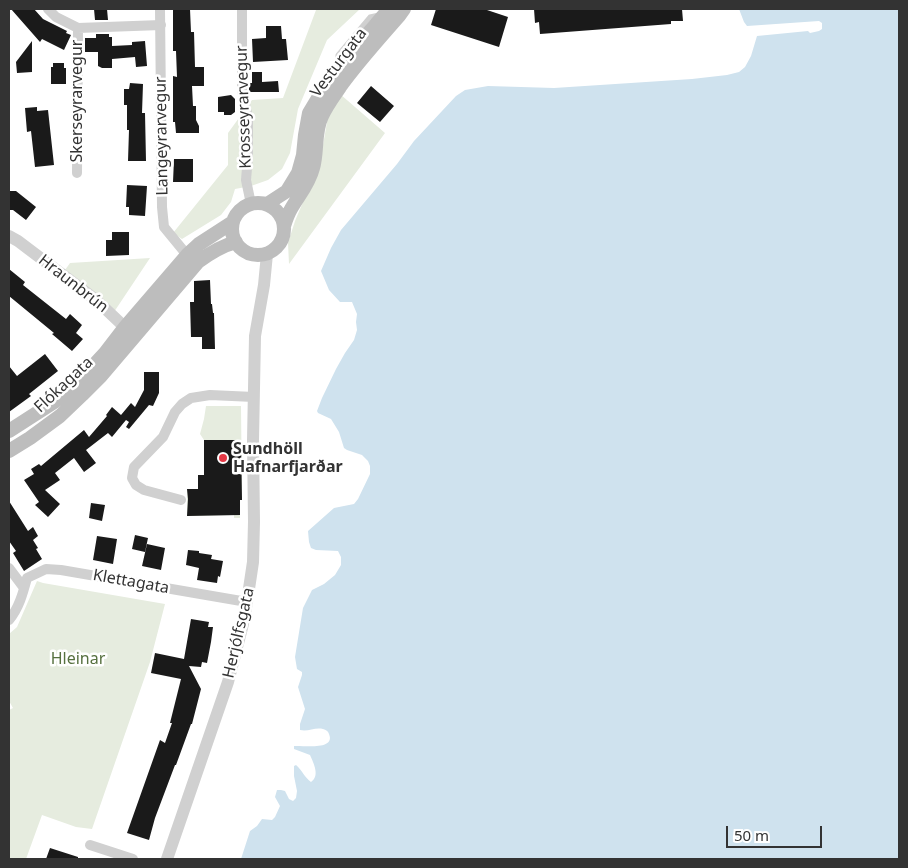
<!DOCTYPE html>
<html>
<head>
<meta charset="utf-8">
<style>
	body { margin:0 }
	#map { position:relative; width:908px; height:868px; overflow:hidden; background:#fff; font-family:"Noto Sans",sans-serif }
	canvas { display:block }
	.frame { position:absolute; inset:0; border:10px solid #333; pointer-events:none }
	.scale { position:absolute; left:726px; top:826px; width:96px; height:22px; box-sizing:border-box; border:2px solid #333; border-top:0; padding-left:6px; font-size:15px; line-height:18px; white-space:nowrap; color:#333; -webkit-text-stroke:4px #fff; paint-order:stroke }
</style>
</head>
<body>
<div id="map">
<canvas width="908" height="868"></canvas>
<div class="frame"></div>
<div class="scale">50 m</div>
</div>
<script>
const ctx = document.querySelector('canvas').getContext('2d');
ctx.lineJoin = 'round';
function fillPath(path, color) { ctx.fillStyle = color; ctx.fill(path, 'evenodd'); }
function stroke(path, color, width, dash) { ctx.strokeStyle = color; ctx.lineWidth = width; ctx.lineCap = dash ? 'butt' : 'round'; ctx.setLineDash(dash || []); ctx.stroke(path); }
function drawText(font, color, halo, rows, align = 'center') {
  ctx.font = font + ' "Noto Sans",sans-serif'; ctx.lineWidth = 5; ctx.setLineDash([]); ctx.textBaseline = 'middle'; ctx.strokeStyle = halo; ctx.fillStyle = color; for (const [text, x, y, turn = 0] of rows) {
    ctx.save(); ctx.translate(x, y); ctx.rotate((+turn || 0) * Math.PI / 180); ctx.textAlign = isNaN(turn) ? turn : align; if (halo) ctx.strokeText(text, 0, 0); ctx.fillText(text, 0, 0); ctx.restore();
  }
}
fillPath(new Path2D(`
	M 331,9 L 360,9 L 327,40 L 298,109 L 290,153 L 282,169 L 268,180 L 251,186 L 235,189 L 231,202 L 221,215 L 182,239 L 173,233 L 228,165 L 228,133 L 252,100 L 283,98 L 316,10 Z
	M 340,94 L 385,133 L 289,264 L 288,243 L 295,221 L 320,162 L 329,111 Z
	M 150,258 L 114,312 L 65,270 L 70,263 Z
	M 206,406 L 241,406 L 242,500 L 240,500 L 240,518 L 234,518 L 234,515 L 187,516 L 187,489 L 198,489 L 198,475 L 204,475 L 204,440 L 200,434 L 204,419 Z
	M 37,581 L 43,583 L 165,604 L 150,662 L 92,829 L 76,827 L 42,815 L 26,859 L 9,859 L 9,710 L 13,708 L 9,701 L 9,634 L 17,627 Z`), '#e6ecdf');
fillPath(new Path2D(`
	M 739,9 L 899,9 L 899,859 L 241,859 L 250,831 L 257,826 L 262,819 L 272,820 L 275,817 L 280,806 L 275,797 L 277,790 L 281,790 L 285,791 L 289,799 L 293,801 L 296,798 L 297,791 L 294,776 L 294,766 L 296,765 C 302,770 305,778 311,782 C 320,776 314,764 310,755 L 294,749 L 294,746 C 302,745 336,751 329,734 C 328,731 326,730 323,729 C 315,727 308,732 300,730 L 300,724 L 305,709 L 298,687 L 302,675 L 302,672 L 297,669 L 295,657 L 303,608 L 312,590 L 324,584 L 335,575 L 341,565 L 341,557 L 338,551 L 316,550 L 311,548 L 309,542 L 308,531 L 334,508 L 354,504 L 358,499 L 370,474 L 370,466 L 368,461 L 362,455 L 347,450 L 344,448 L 339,432 L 331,419 L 318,413 L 317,411 L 322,398 L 336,369 L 345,353 L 354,340 L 357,330 L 356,322 L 357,314 L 352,302 L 340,302 L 329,290 L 321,271 L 331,248 L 341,230 L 397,164 L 414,141 L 456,96 L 465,90 L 488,86 L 554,88 L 692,79 L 727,75 L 739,72 L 745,67 L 751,56 L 757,36 L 808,31 L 810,33 L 819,31 L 822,29 L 822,23 L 819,21 L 747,26 L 744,22 Z`), '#cfe2ee');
fillPath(new Path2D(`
	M 11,9 L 34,9 L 43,19 L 67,31 L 66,33 L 71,35 L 64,50 L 42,39 L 40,42 Z
	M 94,9 L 107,9 L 108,20 L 95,20 Z
	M 173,9 L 190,9 L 191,32 L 194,32 L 195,67 L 204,67 L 204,86 L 192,86 L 193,106 L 196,106 L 196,120 L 199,126 L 199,133 L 176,133 L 175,122 L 173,122 L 173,76 L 177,77 L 176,51 L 173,51 Z
	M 436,9 L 484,9 L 508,17 L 499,47 L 431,25 Z
	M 534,9 L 682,9 L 683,21 L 671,21 L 671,24 L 540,34 L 539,22 L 535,23 Z
	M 266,26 L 281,26 L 282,39 L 286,39 L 288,60 L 253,62 L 252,39 L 266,38 Z
	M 96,34 L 109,34 L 109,37 L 112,37 L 112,46 L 132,45 L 132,42 L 145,41 L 147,66 L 136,67 L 135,57 L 112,59 L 112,68 L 102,68 L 98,66 L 98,52 L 85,52 L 85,38 L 96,38 Z
	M 32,41 L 32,72 L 17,73 L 16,62 Z
	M 53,63 L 64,63 L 64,68 L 66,68 L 66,84 L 51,84 L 51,67 L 53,67 Z
	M 252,72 L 262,72 L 262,82 L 278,81 L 279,92 L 249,92 L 249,83 L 252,83 Z
	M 130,83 L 143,84 L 142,113 L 145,113 L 146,161 L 128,161 L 129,130 L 127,130 L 127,105 L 124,105 L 124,89 L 129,89 Z
	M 371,86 L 394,106 L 380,122 L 357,103 Z
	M 231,95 L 235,99 L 235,112 L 231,115 L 224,115 L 224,112 L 218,112 L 218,97 Z
	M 37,107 L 37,111 L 48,110 L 54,165 L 35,167 L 31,131 L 27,132 L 25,108 Z
	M 174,159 L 193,159 L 193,182 L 173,182 Z
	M 127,185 L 147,186 L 145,216 L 129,215 L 129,207 L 126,207 Z
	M 9,191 L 16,191 L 36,207 L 26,220 L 13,210 L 9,210 Z
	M 112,232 L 129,232 L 129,255 L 106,256 L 106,240 L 112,240 Z
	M 9,269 L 25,282 L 23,285 L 66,319 L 70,314 L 82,325 L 76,333 L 83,339 L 72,351 L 52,334 L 54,333 L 9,296 Z
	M 210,280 L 211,304 L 212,304 L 213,313 L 214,313 L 215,349 L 202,349 L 202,337 L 191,337 L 190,302 L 194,302 L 194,281 Z
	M 45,354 L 58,371 L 29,394 L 31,396 L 9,412 L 9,366 L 17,376 Z
	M 144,372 L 159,372 L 159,393 L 153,406 L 149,405 L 129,429 L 126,427 L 129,422 L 126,420 L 112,437 L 108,433 L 86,450 L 96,463 L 84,472 L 74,458 L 55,473 L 60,480 L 45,490 L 60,504 L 48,517 L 35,505 L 39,502 L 24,480 L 34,474 L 31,469 L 39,464 L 41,466 L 84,430 L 89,437 L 107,416 L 106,415 L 112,407 L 121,415 L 131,403 L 135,407 L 144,390 Z
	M 204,440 L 241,440 L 242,500 L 240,500 L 240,515 L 187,516 L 188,499 L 187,489 L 198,489 L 198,475 L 204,475 Z
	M 9,501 L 28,531 L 33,527 L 38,536 L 33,540 L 38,548 L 36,549 L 42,559 L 24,571 L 13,553 L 16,551 L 9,541 Z
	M 91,503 L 105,505 L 102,521 L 89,518 Z
	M 135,535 L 148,538 L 145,552 L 132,549 Z
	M 97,536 L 117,539 L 113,564 L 93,560 Z
	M 147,544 L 165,548 L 161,570 L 142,566 Z
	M 188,550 L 199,551 L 199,553 L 212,555 L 211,559 L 223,561 L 220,577 L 218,576 L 217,583 L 197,580 L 199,568 L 186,565 Z
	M 191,619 L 209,622 L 208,627 L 213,627 L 211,642 L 207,663 L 202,662 L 201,667 L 189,666 L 201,689 L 192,724 L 191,724 L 176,765 L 175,765 L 155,818 L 149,840 L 127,833 L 160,740 L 165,743 L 172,723 L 170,723 L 181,679 L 151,673 L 155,653 L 184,659 Z
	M 50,848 L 78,857 L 78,859 L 46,859 Z`), '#1a1a1a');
stroke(new Path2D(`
	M 337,64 L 338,55 L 370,17 L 379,15`), '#d0d0d0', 5);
stroke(new Path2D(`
	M 48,9 L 56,17 L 78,28 L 161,25
	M 160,9 L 162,207 L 164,227 L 187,255
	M 242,9 L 242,91 L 248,117 L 248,156 L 246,180 L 251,204
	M 77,173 L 78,28
	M 181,500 L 144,490 L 136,485 L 132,478 L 134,467 L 163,437 L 175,412 L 182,404 L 191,398 L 210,395 L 254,397
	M 9,568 L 24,588
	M 9,620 C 19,608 23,593 27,578 L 46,569 L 61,570 L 247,602
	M 90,845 L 133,859`), '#d0d0d0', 10);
stroke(new Path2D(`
	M 9,236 L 18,241 L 96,300 L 132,334
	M 167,859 L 228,682 L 243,624 L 247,602 L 253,562 L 254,522 L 253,440 L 255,336 L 264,285 L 267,254`), '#d0d0d0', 12);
stroke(new Path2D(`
	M232 229a26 26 0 1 1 52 0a26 26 0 1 1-52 0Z
	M 267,204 L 287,191 L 298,173 L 303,155 L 305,135 L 309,113 L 321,93 L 351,53 L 389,9
	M 284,226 C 286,220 288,214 291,209 C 299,195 309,184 313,168 C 318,151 314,132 322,116 C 327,105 334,96 340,87 C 358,62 379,39 399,16 L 404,9
	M 9,431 L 54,402 L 72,387 L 92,367 L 105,353 L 125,327 L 187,255 L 199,244 L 233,222
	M 9,451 L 30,438 L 60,416 L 82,395 L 101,376 L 198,262 C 210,253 221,246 236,242`), '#bdbdbd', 14);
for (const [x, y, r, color] of [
	[223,458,5,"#e63946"]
]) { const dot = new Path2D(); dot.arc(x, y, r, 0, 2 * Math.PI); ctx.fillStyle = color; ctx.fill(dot); stroke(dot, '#fff', 2); }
drawText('16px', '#333', '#fff', [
	["Vesturgata",339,63,-53],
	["Skerseyrarvegur",77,101,-90],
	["Krosseyrarvegur",244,107,-92],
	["Langeyrarvegur",162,136,-91],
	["Hraunbrún",73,284,38],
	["Flókagata",64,385,-43],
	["Klettagata",131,582,10],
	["Herjólfsgata",239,633,-77]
]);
drawText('bold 16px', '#333', '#fff', [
	["Sundhöll",233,449],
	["Hafnarfjarðar",233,467]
], 'left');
drawText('16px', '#56703f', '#fff', [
	["Hleinar",78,659]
]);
</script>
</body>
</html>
